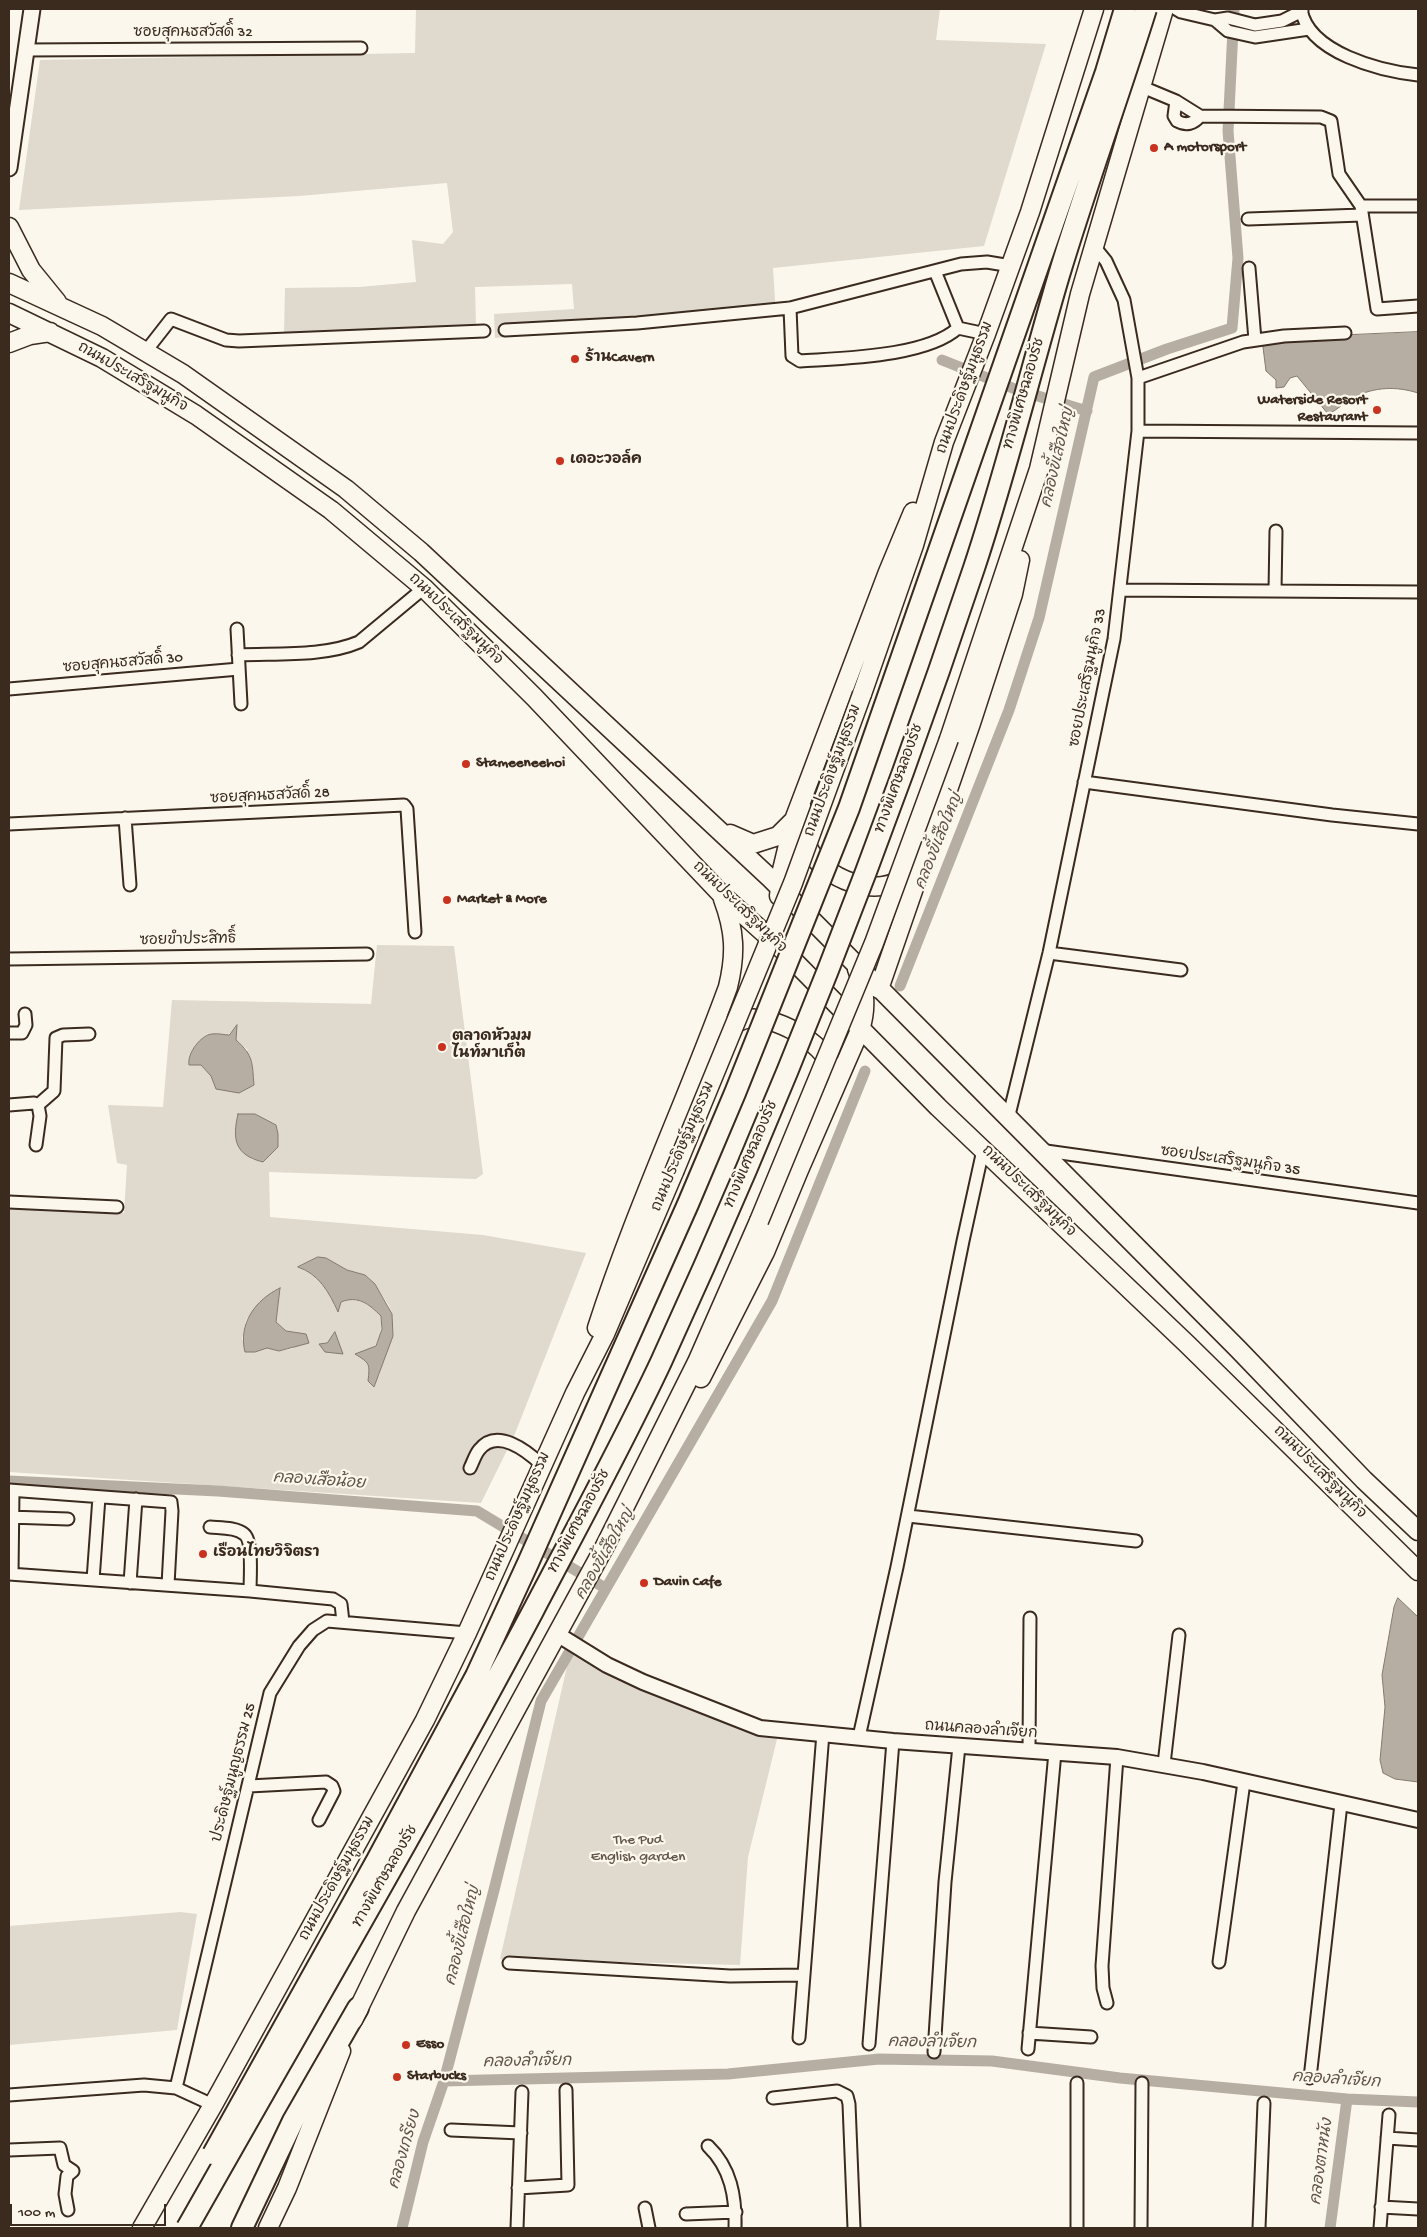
<!DOCTYPE html>
<html>
<head>
<meta charset="utf-8">
<style>
	body { margin:0 }
	#map { position:relative; width:1427px; height:2237px; overflow:hidden; background:#fbf7ec; font-family:"Gochi Hand",sans-serif }
	canvas { display:block }
	.frame { position:absolute; inset:0; border:10px solid #3b2a1e; pointer-events:none }
	.scale { position:absolute; left:10px; top:2204px; width:156px; height:22px; box-sizing:border-box; border:2px solid #3b2a1e; border-top:0; padding-left:6px; font-size:15px; line-height:18px; white-space:nowrap; color:#3b2a1e; -webkit-text-stroke:4px #fbf7ec; paint-order:stroke }
</style>
</head>
<body>
<div id="map">
<canvas width="1427" height="2237"></canvas>
<div class="frame"></div>
<div class="scale">100 m</div>
</div>
<script>
const ctx = document.querySelector('canvas').getContext('2d');
ctx.lineJoin = 'round';
function fillPath(path, color) { ctx.fillStyle = color; ctx.fill(path, 'evenodd'); }
function stroke(path, color, width, dash) { ctx.strokeStyle = color; ctx.lineWidth = width; ctx.lineCap = dash ? 'butt' : 'round'; ctx.setLineDash(dash || []); ctx.stroke(path); }
function drawText(font, color, halo, rows, align = 'center') {
  ctx.font = font + ' "Gochi Hand","Playpen Sans Thai",sans-serif'; ctx.lineWidth = 4.5; ctx.setLineDash([]); ctx.textBaseline = 'middle'; ctx.strokeStyle = halo; ctx.fillStyle = color; for (const [text, x, y, turn = 0] of rows) {
    ctx.save(); ctx.translate(x, y); ctx.rotate((+turn || 0) * Math.PI / 180); ctx.textAlign = isNaN(turn) ? turn : align; if (halo) ctx.strokeText(text, 0, 0); ctx.fillText(text, 0, 0); ctx.restore();
  }
}
fillPath(new Path2D(`
	M 416,9 L 940,9 L 936,40 L 1046,44 L 984,246 L 773,268 L 776,316 L 495,338 L 494,314 L 574,309 L 572,284 L 475,287 L 476,327 L 284,335 L 285,288 L 359,287 L 416,282 L 412,240 L 443,244 L 453,232 L 447,183 L 299,196 L 19,210 L 40,60 L 415,53 Z
	M 377,945 L 454,946 L 483,1174 L 476,1179 L 269,1172 L 270,1217 L 483,1235 L 586,1253 L 514,1436 L 481,1503 L 9,1472 L 9,1208 L 124,1213 L 127,1165 L 117,1163 L 108,1105 L 163,1107 L 172,1000 L 371,1004 ZM 236,1026 L 236,1041 L 248,1050 L 211,1076 L 201,1065 ZM 255,1114 L 275,1125 L 278,1134 L 278,1147 L 263,1161 L 251,1159 ZM 326,1258 L 347,1270 L 365,1275 L 375,1284 L 389,1306 L 392,1314 L 393,1336 L 384,1357 L 379,1376 L 368,1381 L 370,1366 L 366,1360 C 376,1346 383,1334 381,1316 C 369,1303 358,1295 341,1302 L 337,1311 C 329,1292 319,1274 299,1267 ZM 280,1288 L 276,1322 L 286,1331 L 306,1334 L 292,1349 L 279,1351 L 242,1340 L 246,1320 L 256,1307 ZM 335,1333 L 342,1353 L 320,1344 L 327,1343 Z
	M 571,1649 L 779,1731 L 748,1857 L 740,1965 L 500,1959 Z
	M 181,1912 L 197,1914 L 177,2030 L 9,2045 L 9,1926 Z`), '#dfd9ce');
const water = new Path2D(`
	M 1418,332 L 1418,393 C 1396,386 1375,387 1354,397 C 1344,402 1338,410 1328,414 L 1297,376 L 1290,378 L 1284,387 L 1276,388 L 1276,380 L 1266,371 L 1262,339 Z
	M 237,1025 L 236,1040 C 254,1056 252,1063 254,1085 L 239,1093 L 216,1089 L 211,1076 L 201,1065 L 189,1065 C 187,1053 201,1035 212,1034 C 218,1033 224,1035 229,1035 Z
	M 238,1114 L 255,1114 L 276,1125 L 278,1134 L 278,1147 L 263,1162 C 235,1155 232,1140 238,1114 Z
	M 318,1257 L 326,1258 L 347,1270 L 365,1275 L 375,1284 L 392,1314 L 393,1336 L 374,1387 L 368,1381 C 370,1364 370,1363 355,1354 L 376,1346 L 382,1329 L 381,1316 C 369,1304 358,1295 341,1302 L 338,1312 C 329,1292 319,1274 298,1267 Z
	M 280,1288 L 276,1322 L 286,1331 L 306,1334 L 309,1343 L 279,1351 L 267,1348 L 255,1352 L 245,1352 C 238,1324 255,1300 280,1288 Z
	M 335,1332 L 343,1354 L 325,1352 L 319,1344 L 327,1343 Z
	M 1398,1598 L 1418,1617 L 1418,1782 L 1395,1779 L 1383,1773 L 1380,1760 L 1385,1707 L 1382,1675 L 1394,1607 Z`);
fillPath(water, '#b6aea2');
stroke(water, '#85796d', 1);
stroke(new Path2D(`
	M 942,360 L 1015,389 L 1087,411
	M 900,986 L 1009,710 L 1039,618 L 1094,377 L 1167,349 L 1232,328 L 1238,258 L 1228,131 L 1234,9
	M 9,1481 L 218,1491 L 477,1511 L 605,1588
	M 444,2081 L 728,2074 L 879,2059 L 992,2061 L 1120,2078 L 1347,2099 L 1418,2102
	M 402,2228 L 423,2142 L 444,2081 L 494,1890 L 541,1701 L 772,1301 L 865,1071
	M 1330,2228 L 1347,2099`), '#b6aea2', 11);
const minor = new Path2D(`
	M 1176,9 L 1181,12 L 1215,20 L 1228,18 L 1255,25 L 1282,21 L 1302,11
	M 1301,9 C 1308,53 1381,71 1418,75
	M 1215,20 L 1228,31 L 1255,37 L 1309,29
	M 26,50 L 361,48
	M 1140,86 L 1176,101 L 1200,116 L 1321,117 L 1331,121 L 1339,174 L 1361,206 L 1377,309 L 1418,306
	M 1176,101 L 1174,116 L 1177,121 C 1186,126 1194,124 1200,116
	M 1361,206 L 1418,206
	M 1248,219 L 1362,215
	M 1249,268 L 1255,340
	M 935,271 L 958,328
	M 790,308 L 792,356 L 800,361 C 843,358 926,357 958,328 L 986,334
	M 505,330 L 637,323 L 790,308 L 961,264 L 987,262 L 1011,266
	M 146,351 L 171,319 L 226,340 L 239,341 L 484,331
	M 1138,378 L 1243,342 L 1284,336 L 1345,333
	M 1138,431 L 1418,433
	M 1121,590 L 1418,592
	M 1275,591 L 1276,531
	M 237,629 L 241,704
	M 238,655 C 276,653 324,657 359,642 L 424,588
	M 9,689 L 239,669
	M 1084,782 L 1332,815 L 1418,824
	M 125,818 L 130,885
	M 9,824 L 404,805 L 407,809 L 415,932
	M 1049,953 L 1181,970
	M 9,959 L 367,954
	M 9,1033 L 22,1033 L 26,1025 L 25,1014
	M 9,1105 L 34,1103 L 38,1105 L 40,1116 L 36,1145
	M 38,1105 L 54,1091 L 56,1038 L 63,1035 L 89,1034
	M 1008,1119 L 1049,953 L 1114,639 L 1138,431 L 1138,378 L 1124,300 L 1106,261 L 1093,245
	M 1039,1150 L 1418,1203
	M 9,1202 L 117,1207
	M 470,1468 C 473,1462 475,1455 479,1450 C 497,1427 527,1451 542,1465
	M 9,1490 L 171,1502 L 172,1511 L 168,1585
	M 908,1516 L 1136,1541
	M 9,1517 L 68,1519
	M 210,1527 C 220,1528 236,1527 244,1534 C 253,1540 250,1579 250,1591
	M 9,1574 L 250,1591 L 333,1599 L 341,1604 L 343,1622
	M 12,1574 L 13,1491
	M 93,1580 L 99,1497
	M 130,1583 L 136,1499
	M 859,1737 L 897,1567 L 963,1241 L 983,1150
	M 1029,1749 L 1030,1618
	M 1164,1764 L 1179,1635
	M 249,1786 L 326,1782 L 332,1786 L 334,1791 L 319,1820
	M 1219,1962 L 1244,1782
	M 509,1963 L 730,1976 L 803,1975
	M 1107,2003 L 1103,1988 L 1102,1966 L 1117,1757
	M 1029,2033 L 1091,2037
	M 799,2038 L 823,1733
	M 869,2044 L 893,1741
	M 1028,2049 L 1055,1752
	M 934,2052 L 945,1882 L 959,1746
	M 1310,2078 L 1341,1804
	M 176,2088 L 270,1693 L 299,1646 L 313,1630 L 327,1621 L 467,1633
	M 9,2095 L 144,2085 L 176,2088 L 213,2105
	M 773,2098 L 837,2091 L 847,2096 L 849,2104 L 854,2228
	M 451,2130 L 521,2133
	M 1387,2138 L 1418,2140
	M 708,2146 C 731,2168 736,2197 735,2228
	M 9,2150 L 60,2148 L 64,2165 L 73,2171 L 67,2176 L 65,2194 L 68,2210
	M 518,2188 L 568,2185 L 566,2090
	M 1381,2207 L 1418,2209
	M 645,2208 L 649,2228
	M 686,2214 L 736,2212
	M 517,2228 L 522,2092
	M 1077,2228 L 1077,2083
	M 1141,2228 L 1142,2083
	M 1259,2228 L 1264,2103
	M 1380,2228 L 1389,2115`);
const tertiary = new Path2D(`
	M 557,1634 L 607,1665 L 643,1682 L 760,1728 L 893,1741 L 1117,1757 L 1203,1772 L 1418,1820`);
const secondary = new Path2D(`
	M 9,168 L 32,9`);
const primary = new Path2D(`
	M 9,227 L 31,270 L 57,302
	M 9,283 L 102,326 L 183,374 L 346,489 L 421,552 L 771,879 L 1238,1349 L 1364,1480 L 1418,1531
	M 9,313 L 102,358 L 196,415 L 331,510 L 424,588 L 534,697 L 722,895 L 784,951 L 938,1107 L 1187,1344 L 1418,1571
	M 9,343 L 30,335 L 50,332
	M 862,694 L 914,545 L 944,442 L 986,334 L 1030,212 L 1094,9
	M 949,739 L 1039,469 L 1080,294 L 1164,9
	M 801,805 C 802,820 803,834 808,847 C 822,879 879,901 907,875
	M 730,834 L 753,844 L 778,836 L 794,820 L 888,572 L 913,512
	M 779,896 L 782,870 L 794,820
	M 879,989 L 971,723 L 1013,594 L 1020,560
	M 724,1028 C 731,1025 739,1021 746,1019 C 773,1014 824,1042 832,1069
	M 597,1328 C 634,1213 686,1102 728,987 C 736,954 735,931 723,899
	M 701,1378 L 765,1252 L 799,1170 L 860,1030 C 867,1008 865,990 857,969
	M 353,2020 L 406,1911 L 605,1546 L 697,1362 L 759,1221
	M 142,2228 L 213,2105 L 425,1720 L 467,1633 L 575,1393 L 605,1334 L 674,1172
	M 268,2228 L 287,2188 L 341,2051`);
const motorway = new Path2D(`
	M 242,2228 L 293,2121 L 358,2008`);
stroke(minor, '#3b2a1e', 15);
stroke(tertiary, '#3b2a1e', 18);
stroke(secondary, '#3b2a1e', 19);
stroke(primary, '#3b2a1e', 21);
stroke(motorway, '#3b2a1e', 24);
stroke(minor, '#fbf7ec', 11);
stroke(tertiary, '#fbf7ec', 14);
stroke(secondary, '#fbf7ec', 15);
stroke(primary, '#fbf7ec', 18);
stroke(motorway, '#fbf7ec', 20);
const primaryBridge = new Path2D(`
	M 674,1172 L 793,883 L 862,694
	M 759,1221 L 874,943 L 949,739`);
const motorwayBridge = new Path2D(`
	M 213,2154 L 377,1860 L 476,1676 L 528,1563 L 688,1204 L 735,1093 L 849,808 L 1106,72 L 1125,9
	M 187,2228 C 303,2023 422,1820 533,1611 C 576,1529 621,1447 661,1362 C 780,1103 884,838 974,568 C 1006,472 1030,373 1059,275 C 1086,186 1118,98 1146,9`);
stroke(primaryBridge, '#3b2a1e', 21, []);
stroke(motorwayBridge, '#3b2a1e', 24, []);
stroke(primaryBridge, '#fbf7ec', 18);
stroke(motorwayBridge, '#fbf7ec', 20);
for (const [x, y, r, color] of [
	[1154,148,5,"#c8321e"],
	[575,359,5,"#c8321e"],
	[1377,410,5,"#c8321e"],
	[560,461,5,"#c8321e"],
	[466,764,5,"#c8321e"],
	[447,900,5,"#c8321e"],
	[442,1047,5,"#c8321e"],
	[203,1554,5,"#c8321e"],
	[644,1583,5,"#c8321e"],
	[406,2045,5,"#c8321e"],
	[397,2077,5,"#c8321e"]
]) { const dot = new Path2D(); dot.arc(x, y, r, 0, 2 * Math.PI); ctx.fillStyle = color; ctx.fill(dot); stroke(dot, '#fbf7ec', 2); }
drawText('15px', '#3b2a1e', '#fbf7ec', [
	["ซอยสุคนธสวัสดิ์ 32",193,34],
	["ถนนประเสริฐมนูกิจ",132,378,30],
	["ถนนประดิษฐ์มนูธรรม",966,388,-70],
	["ทางพิเศษฉลองรัช",1025,394,-74],
	["ถนนประเสริฐมนูกิจ",455,620,44],
	["ซอยสุคนธสวัสดิ์ 30",123,664,-5],
	["ซอยประเสริฐมนูกิจ 33",1089,678,-79],
	["ถนนประดิษฐ์มนูธรรม",834,771,-70],
	["ทางพิเศษฉลองรัช",900,779,-70],
	["ซอยสุคนธสวัสดิ์ 28",270,797,-3],
	["ถนนประเสริฐมนูกิจ",739,908,44],
	["ซอยขำประสิทธิ์",188,941,-1],
	["ถนนประดิษฐ์มนูธรรม",684,1147,-67],
	["ทางพิเศษฉลองรัช",752,1155,-67],
	["ซอยประเสริฐมนูกิจ 35",1230,1162,8],
	["ถนนประเสริฐมนูกิจ",1028,1192,44],
	["ถนนประเสริฐมนูกิจ",1319,1473,45],
	["ถนนประดิษฐ์มนูธรรม",519,1517,-66],
	["ทางพิเศษฉลองรัช",580,1522,-62],
	["ถนนคลองลำเจียก",981,1731,4],
	["ประดิษฐ์มนูญธรรม 25",235,1773,-76],
	["ทางพิเศษฉลองรัช",386,1877,-60],
	["ถนนประดิษฐ์มนูธรรม",338,1879,-61]
]);
drawText('bold 15px', '#3b2a1e', '#fbf7ec', [
	["A motorsport",1164,148],
	["ร้านCavern",585,359],
	["Waterside Resort",1367,401,"right"],
	["Restaurant",1367,418,"right"],
	["เดอะวอล์ค",570,461],
	["Stameeneehoi",476,764],
	["Market & More",457,900],
	["ตลาดหัวมุม",452,1038],
	["ไนท์มาเก็ต",452,1055],
	["เรือนไทยวิจิตรา",213,1554],
	["Davin Cafe",654,1583],
	["Esso",416,2045],
	["Starbucks",407,2077]
], 'left');
drawText('15px', '#64564a', '#fbf7ec', [
	["The Pud",638,1841],
	["English garden",638,1858]
]);
drawText('italic 16px', '#605246', '#fbf7ec', [
	["คลองขี้เสือใหญ่",1059,458,-77],
	["คลองขี้เสือใหญ่",940,842,-68],
	["คลองเสือน้อย",319,1482,4],
	["คลองขี้เสือใหญ่",606,1555,-60],
	["คลองขี้เสือใหญ่",464,1936,-76],
	["คลองลำเจียก",932,2044,1],
	["คลองลำเจียก",527,2063,-1],
	["คลองลำเจียก",1336,2081,4],
	["คลองเกรียง",406,2150,-74],
	["คลองตาหนัง",1323,2162,-82]
]);
</script>
</body>
</html>
